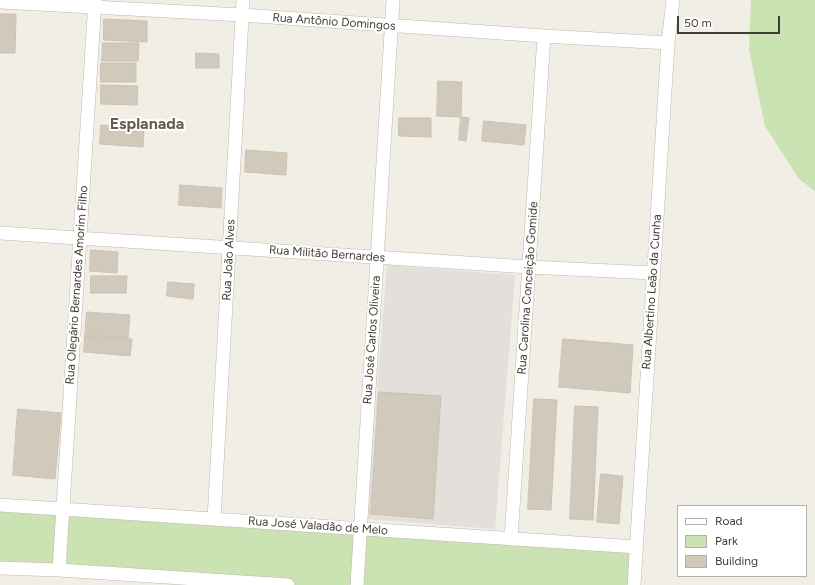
<!DOCTYPE html>
<html>
<head>
<meta charset="utf-8">
<style>
	body { margin:0 }
	#map { position:relative; width:815px; height:585px; overflow:hidden; background:#f1eee5; font-family:Figtree,sans-serif }
	canvas { display:block }
	.legend { position:absolute; left:677px; top:505px; width:130px; height:72px; box-sizing:border-box; background:#fff; border:1px solid #b4b2ae; margin:0; padding:5px 7px; list-style:none; font-size:12px; color:#433e35 }
	.legend li { display:flex; align-items:center; gap:8px; height:20px }
	.legend b { width:20px; border:1px solid #b4b2ae }
	.scale { position:absolute; left:677px; top:16px; width:103px; height:18px; box-sizing:border-box; border:2px solid #433e35; border-top:0; padding-left:5px; font-size:12px; line-height:14px; white-space:nowrap; color:#433e35; -webkit-text-stroke:3px #fff; paint-order:stroke }
</style>
</head>
<body>
<div id="map">
<canvas width="815" height="585"></canvas>
<ul class="legend">
<li><b style="height:5px;background:#fff"></b>Road</li>
<li><b style="height:11px;background:#cbe2b2"></b>Park</li>
<li><b style="height:11px;background:#d1c9bc"></b>Building</li>
</ul>
<div class="scale">50 m</div>
</div>
<script>
const ctx = document.querySelector('canvas').getContext('2d');
ctx.lineJoin = 'round';
function fillPath(path, color) { ctx.fillStyle = color; ctx.fill(path, 'evenodd'); }
function stroke(path, color, width, dash) { ctx.strokeStyle = color; ctx.lineWidth = width; ctx.lineCap = dash ? 'butt' : 'round'; ctx.setLineDash(dash || []); ctx.stroke(path); }
function drawText(font, color, halo, rows, align = 'center') {
  ctx.font = font + ' Figtree,sans-serif'; ctx.lineWidth = 4; ctx.setLineDash([]); ctx.textBaseline = 'middle'; ctx.strokeStyle = halo; ctx.fillStyle = color; for (const [text, x, y, turn = 0] of rows) {
    ctx.save(); ctx.translate(x, y); ctx.rotate((+turn || 0) * Math.PI / 180); ctx.textAlign = isNaN(turn) ? turn : align; if (halo) ctx.strokeText(text, 0, 0); ctx.fillText(text, 0, 0); ctx.restore();
  }
}
fillPath(new Path2D(`
	M 387,265 L 515,275 L 495,529 L 367,519 Z`), '#e3dfda');
fillPath(new Path2D(`
	M 751,0 L 815,0 L 815,191 L 799,179 L 765,126 L 749,50 Z
	M 0,505 L 637,547 L 634,585 L 288,585 L 0,568 Z`), '#cbe2b2');
const building = new Path2D(`
	M 0,14 L 16,14 L 15,53 L 0,53 Z
	M 104,19 L 147,21 L 147,42 L 104,40 Z
	M 103,43 L 139,43 L 138,61 L 102,61 Z
	M 196,53 L 219,54 L 219,68 L 196,68 Z
	M 101,63 L 136,63 L 136,82 L 101,82 Z
	M 438,81 L 462,82 L 461,117 L 437,116 Z
	M 101,85 L 138,86 L 137,105 L 101,104 Z
	M 461,117 L 469,118 L 466,141 L 459,140 Z
	M 399,118 L 431,118 L 431,137 L 399,136 Z
	M 484,121 L 526,125 L 524,145 L 482,141 Z
	M 101,125 L 144,128 L 143,147 L 100,144 Z
	M 246,150 L 287,153 L 286,175 L 245,172 Z
	M 180,185 L 222,188 L 221,208 L 179,205 Z
	M 91,250 L 118,252 L 117,273 L 90,271 Z
	M 91,276 L 127,276 L 126,293 L 91,293 Z
	M 168,282 L 194,284 L 193,299 L 167,296 Z
	M 87,312 L 130,315 L 128,338 L 85,335 Z
	M 85,336 L 132,339 L 130,356 L 84,352 Z
	M 563,339 L 633,345 L 630,393 L 559,387 Z
	M 379,392 L 441,396 L 433,519 L 371,514 Z
	M 534,399 L 557,400 L 551,510 L 528,509 Z
	M 575,406 L 598,407 L 593,520 L 570,519 Z
	M 18,409 L 61,413 L 55,479 L 13,475 Z
	M 601,474 L 623,476 L 619,524 L 597,522 Z`);
fillPath(building, '#d1c9bc');
stroke(building, '#cbc1b0', 1);
const street = new Path2D(`
	M 0,2 L 242,15 L 544,36 L 668,43
	M 0,233 L 529,267 L 653,273
	M 0,505 L 637,547
	M 214,519 L 243,0
	M 511,539 L 544,36
	M 0,568 L 59,570 L 288,585
	M 59,570 L 95,0
	M 357,585 L 393,0
	M 634,585 L 668,43 L 673,0`);
stroke(street, '#beb8ac', 14);
stroke(street, '#fff', 13);
drawText('12px', '#433e35', '#fff', [
	["Rua Antônio Domingos",334,22,4],
	["Rua Militão Bernardes",327,254,4],
	["Rua João Alves",229,260,-87],
	["Rua Olegário Bernardes Amorim Filho",77,285,-86],
	["Rua Carolina Conceição Gomide",528,288,-86],
	["Rua Albertino Leão da Cunha",652,292,-86],
	["Rua José Carlos Oliveira",372,340,-86],
	["Rua José Valadão de Melo",318,526,4]
]);
drawText('bold 16px', '#645c4e', '#fff', [
	["Esplanada",147,124]
]);
</script>
</body>
</html>
